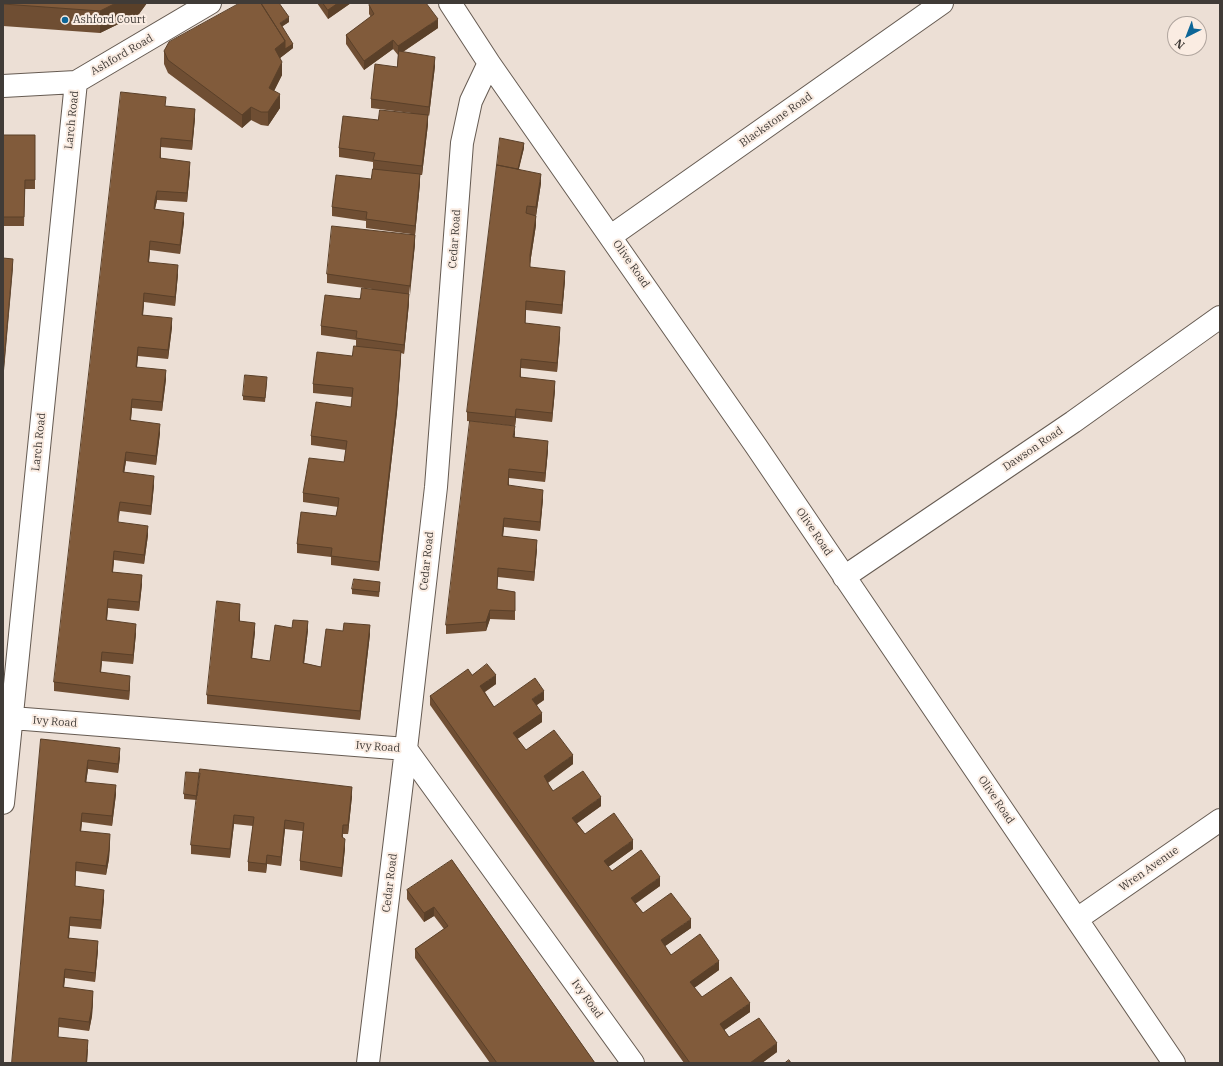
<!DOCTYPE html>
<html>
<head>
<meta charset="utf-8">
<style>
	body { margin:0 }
	#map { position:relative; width:1223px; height:1066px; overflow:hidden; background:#ecdfd5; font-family:"IBM Plex Serif",serif }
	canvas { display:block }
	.frame { position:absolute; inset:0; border:4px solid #403b37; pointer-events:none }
	.north { position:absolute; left:1167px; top:16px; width:40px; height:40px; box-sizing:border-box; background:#faece2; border:1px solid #b0a59e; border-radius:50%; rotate:222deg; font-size:11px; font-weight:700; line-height:16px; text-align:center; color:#403b37 }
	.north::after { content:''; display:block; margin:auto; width:14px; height:18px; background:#0e6697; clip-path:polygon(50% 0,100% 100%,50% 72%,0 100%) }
</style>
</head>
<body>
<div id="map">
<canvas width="1223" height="1066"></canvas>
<div class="frame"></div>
<div class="north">N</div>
</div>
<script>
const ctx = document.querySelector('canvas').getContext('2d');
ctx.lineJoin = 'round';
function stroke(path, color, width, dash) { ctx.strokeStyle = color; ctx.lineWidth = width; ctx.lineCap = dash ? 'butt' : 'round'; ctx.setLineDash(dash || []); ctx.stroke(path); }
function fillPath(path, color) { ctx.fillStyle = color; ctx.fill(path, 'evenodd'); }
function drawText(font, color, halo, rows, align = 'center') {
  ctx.font = font + ' "IBM Plex Serif",serif'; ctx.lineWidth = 4; ctx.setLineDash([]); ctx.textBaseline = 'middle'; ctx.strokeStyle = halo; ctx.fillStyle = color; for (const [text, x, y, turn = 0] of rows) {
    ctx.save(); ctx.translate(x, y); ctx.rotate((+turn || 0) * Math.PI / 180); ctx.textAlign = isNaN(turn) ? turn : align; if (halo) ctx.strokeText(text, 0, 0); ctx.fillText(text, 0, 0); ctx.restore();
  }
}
const minor = new Path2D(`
	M 450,3 L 489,63 L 756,446 L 1174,1063
	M 3,86 L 76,82 L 210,3
	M 611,236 L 942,3
	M 844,577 L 1073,422 L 1220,317
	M 12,718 L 406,749 L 633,1063
	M 3,803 L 76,82
	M 1077,919 L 1220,820
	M 368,1063 L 406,749 L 436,487 L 462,143 L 471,101 L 489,63`);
stroke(minor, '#665b52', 24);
stroke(minor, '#fff', 22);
fillPath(new Path2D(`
	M 3,3 L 147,3 L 139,14 L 100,33 L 3,26 Z
	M 317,3 L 351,3 L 328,19 Z
	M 369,5 L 438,28 L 403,52 L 435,66 L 429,116 L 428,115 L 428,124 L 422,175 L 420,175 L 420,183 L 415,235 L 415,244 L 409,295 L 409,303 L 404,354 L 401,353 L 397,412 L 379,571 L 331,565 L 331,557 L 297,553 L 297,544 L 336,516 L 338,507 L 303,502 L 303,493 L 344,462 L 346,450 L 311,445 L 311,436 L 351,407 L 352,397 L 313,393 L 313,384 L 352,356 L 356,346 L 356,340 L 321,335 L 321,326 L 372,289 L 327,283 L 327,274 L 411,234 L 366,228 L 366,221 L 332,216 L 332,207 L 371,179 L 373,169 L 373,162 L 339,157 L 339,148 L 378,120 L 411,113 L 371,108 L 371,99 L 397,67 L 398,55 L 393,49 L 364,70 L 346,44 L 346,35 L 371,17 L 369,14 Z
	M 289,22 L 282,26 L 293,48 L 280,58 L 282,75 L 274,91 L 280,108 L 268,126 L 261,125 L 251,120 L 242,128 L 168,73 L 164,64 L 164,51 Z
	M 166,106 L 195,118 L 192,150 L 161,147 L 161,159 L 190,171 L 187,202 L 157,200 L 155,209 L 184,222 L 180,254 L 150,250 L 149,262 L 178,274 L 175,306 L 144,302 L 143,315 L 172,327 L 168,359 L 138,356 L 137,367 L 166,379 L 162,411 L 132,408 L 131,420 L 160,433 L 156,465 L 126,461 L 124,472 L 154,485 L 151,515 L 120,511 L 118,522 L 148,535 L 144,564 L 114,560 L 113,572 L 142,584 L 139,611 L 108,608 L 107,620 L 136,633 L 133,664 L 102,661 L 101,672 L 130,685 L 129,700 L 54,691 L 54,682 Z
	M 3,135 L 35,135 L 35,189 L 25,189 L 24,226 L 3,226 Z
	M 524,148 L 519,169 L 541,183 L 536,216 L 536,225 L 530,264 L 530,267 L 565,280 L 562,314 L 526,310 L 525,323 L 560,336 L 557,372 L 521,368 L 521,377 L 555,390 L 552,422 L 516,418 L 515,426 L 467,421 L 467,412 L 497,165 Z
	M 267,382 L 265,402 L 243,400 L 243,396 Z
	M 515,435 L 515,437 L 548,450 L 545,482 L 509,478 L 509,486 L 543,499 L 540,531 L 504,527 L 503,536 L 537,549 L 534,581 L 498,577 L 497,589 L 515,592 L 515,620 L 490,619 L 486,631 L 446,634 L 446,625 Z
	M 380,586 L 379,597 L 352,594 L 352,589 Z
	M 240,612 L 240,622 L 255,632 L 252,658 L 270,661 L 308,630 L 304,663 L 321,667 L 343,631 L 370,634 L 360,720 L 207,704 L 207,695 Z
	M 472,675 L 496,684 L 485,692 L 494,707 L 544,700 L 537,705 L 542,722 L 517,739 L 526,750 L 573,764 L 548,783 L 553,791 L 601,806 L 577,823 L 585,834 L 633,849 L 608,867 L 612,871 L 660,886 L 635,903 L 643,913 L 691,928 L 665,946 L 671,955 L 719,970 L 694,988 L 702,997 L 750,1012 L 724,1030 L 729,1037 L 777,1052 L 762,1063 L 684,1063 L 430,705 L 430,696 Z
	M 41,739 L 120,757 L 118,773 L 88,769 L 86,782 L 116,794 L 112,826 L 82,822 L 81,831 L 110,843 L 109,859 L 106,875 L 76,871 L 75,886 L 104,899 L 101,929 L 70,926 L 69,938 L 98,950 L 95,982 L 65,978 L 64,987 L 93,1000 L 92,1016 L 89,1031 L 59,1027 L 58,1037 L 88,1049 L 87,1063 L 12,1063 Z
	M 184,794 L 352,796 L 348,834 L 343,834 L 343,838 L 345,848 L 342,877 L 300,870 L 300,861 L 303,831 L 285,829 L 281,866 L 267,864 L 266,873 L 248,871 L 248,862 L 253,826 L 234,824 L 230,858 L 191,854 L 191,845 L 197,800 L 184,799 Z
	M 452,860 L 595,1063 L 490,1063 L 415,958 L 415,949 L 444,929 L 434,916 L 424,922 L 407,899 L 407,890 Z`), '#6f4e33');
fillPath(new Path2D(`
	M 116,3 L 147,3 L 139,14 L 100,33 L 100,11 Z
	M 338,3 L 351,3 L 328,19 L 328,10 Z
	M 289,17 L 289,22 L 280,28 L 280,23 Z
	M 438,19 L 438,28 L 398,55 L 398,46 Z
	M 393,40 L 393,49 L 364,70 L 364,61 Z
	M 285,41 L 293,44 L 293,48 L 275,62 L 275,49 Z
	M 435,57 L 435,66 L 429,116 L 429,107 Z
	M 282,62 L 282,75 L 269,101 L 269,88 Z
	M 280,94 L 280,108 L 268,126 L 268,112 Z
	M 251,107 L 251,120 L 242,128 L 242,115 Z
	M 195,109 L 195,118 L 192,150 L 192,141 Z
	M 428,115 L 428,124 L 422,175 L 422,166 Z
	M 161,138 L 161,147 L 160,167 L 160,158 Z
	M 524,143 L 524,148 L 516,179 L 516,174 Z
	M 190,162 L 190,171 L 187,202 L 187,193 Z
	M 420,174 L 420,183 L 415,235 L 415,226 Z
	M 541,174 L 541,183 L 536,216 L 536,207 Z
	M 157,191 L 157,200 L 155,209 L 154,209 Z
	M 184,213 L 184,222 L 180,254 L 180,245 Z
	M 536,216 L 536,225 L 530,264 L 530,255 Z
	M 415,235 L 415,244 L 410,295 L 410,286 Z
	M 150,241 L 150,250 L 148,271 L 148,262 Z
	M 13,259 L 13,268 L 3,382 L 3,373 Z
	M 178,265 L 178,274 L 175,306 L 175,297 Z
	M 565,271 L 565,280 L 562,314 L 562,305 Z
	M 144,293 L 144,302 L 143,315 L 142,315 Z
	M 409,294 L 409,303 L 404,354 L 404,345 Z
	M 526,301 L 526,310 L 525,332 L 525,323 Z
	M 172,318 L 172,327 L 168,359 L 168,350 Z
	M 560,327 L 560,336 L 557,372 L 557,363 Z
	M 138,347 L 138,356 L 136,376 L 136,367 Z
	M 401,351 L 401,360 L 397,412 L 379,571 L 379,562 Z
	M 166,370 L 166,379 L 162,411 L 162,402 Z
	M 555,381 L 555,390 L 552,422 L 552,413 Z
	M 132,399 L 132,408 L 130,429 L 130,420 Z
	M 516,409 L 516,418 L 515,426 L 515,417 Z
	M 160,424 L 160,433 L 156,465 L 156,456 Z
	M 515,426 L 515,435 L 513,446 L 513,437 Z
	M 548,441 L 548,450 L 545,482 L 545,473 Z
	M 126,452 L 126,461 L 123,481 L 123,472 Z
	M 154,476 L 154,485 L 151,515 L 151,506 Z
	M 543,490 L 543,499 L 540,531 L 540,522 Z
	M 504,518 L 504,527 L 502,545 L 502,536 Z
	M 148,526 L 148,535 L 144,564 L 144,555 Z
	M 537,540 L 537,549 L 534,581 L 534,572 Z
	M 114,551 L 114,560 L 112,581 L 112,572 Z
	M 142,575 L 142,584 L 139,611 L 139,602 Z
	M 108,599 L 108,608 L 106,629 L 106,620 Z
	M 240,604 L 240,612 L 239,630 L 239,621 Z
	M 490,610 L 490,619 L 486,631 L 486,622 Z
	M 308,621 L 308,630 L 303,672 L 303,663 Z
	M 255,623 L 255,632 L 251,667 L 251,658 Z
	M 136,624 L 136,633 L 133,664 L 133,655 Z
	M 370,625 L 370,634 L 360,720 L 360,711 Z
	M 102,652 L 102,661 L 100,681 L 100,672 Z
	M 496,675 L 496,684 L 480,695 L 480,686 Z
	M 130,676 L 130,685 L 129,700 L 129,691 Z
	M 544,691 L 544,700 L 532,708 L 532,699 Z
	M 542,713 L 542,722 L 513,742 L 513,733 Z
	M 120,748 L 120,757 L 118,773 L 118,764 Z
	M 573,755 L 573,764 L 544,785 L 544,776 Z
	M 88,760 L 88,769 L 85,791 L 85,782 Z
	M 116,785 L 116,794 L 112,826 L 112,816 Z
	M 352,787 L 352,796 L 348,834 L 348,825 Z
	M 601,797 L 601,806 L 572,827 L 572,818 Z
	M 82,813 L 82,822 L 80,840 L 80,831 Z
	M 234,815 L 234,824 L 230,858 L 230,849 Z
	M 285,820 L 285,829 L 281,866 L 281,857 Z
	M 110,834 L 110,843 L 109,859 L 106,875 L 106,866 Z
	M 345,839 L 345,848 L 342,877 L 342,868 Z
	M 633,840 L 633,849 L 604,870 L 604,861 Z
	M 267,855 L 267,864 L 266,873 L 266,864 Z
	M 660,877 L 660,886 L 631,907 L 631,898 Z
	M 104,890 L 104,899 L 101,929 L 101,920 Z
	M 434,907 L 434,916 L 424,922 L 424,913 Z
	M 70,917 L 70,926 L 68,947 L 68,938 Z
	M 691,919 L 691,928 L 661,949 L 661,940 Z
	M 98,941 L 98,950 L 95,982 L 95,973 Z
	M 719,961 L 719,970 L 690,991 L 690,982 Z
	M 65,969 L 65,978 L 63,996 L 63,987 Z
	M 93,991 L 93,1000 L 92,1016 L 89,1031 L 89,1022 Z
	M 750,1003 L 750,1012 L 720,1033 L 720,1024 Z
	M 88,1040 L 87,1063 L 86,1063 Z
	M 777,1043 L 777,1052 L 762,1063 L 750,1063 Z`), '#5a4029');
const building = new Path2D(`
	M 3,3 L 116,3 L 100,11 L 3,4 Z
	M 240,3 L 261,3 L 285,41 L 275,49 L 282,62 L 269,88 L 280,94 L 268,112 L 261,112 L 251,107 L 242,115 L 168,60 L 164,51 L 169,42 Z
	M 261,3 L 279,3 L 289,17 L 280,23 L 293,44 L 285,49 L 285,41 Z
	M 323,3 L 338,3 L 328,10 Z
	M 372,3 L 426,3 L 438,19 L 398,46 L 393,40 L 364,61 L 346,35 L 374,14 L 369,5 Z
	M 399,51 L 435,57 L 429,107 L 371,99 L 375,64 L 397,67 Z
	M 121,92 L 166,97 L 165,106 L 195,109 L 192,141 L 161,138 L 160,158 L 190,162 L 187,193 L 157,191 L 155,200 L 154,209 L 184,213 L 180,245 L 150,241 L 148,262 L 178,265 L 175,297 L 144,293 L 143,306 L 142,315 L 172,318 L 168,350 L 138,347 L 136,367 L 166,370 L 162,402 L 132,399 L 130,420 L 160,424 L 156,456 L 126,452 L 123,472 L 154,476 L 151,506 L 120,502 L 118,513 L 118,522 L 148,526 L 144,555 L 114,551 L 112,572 L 142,575 L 139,602 L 108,599 L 106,620 L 136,624 L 133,655 L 102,652 L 100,672 L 130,676 L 129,691 L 54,682 Z
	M 380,110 L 428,115 L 422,166 L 373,160 L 375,153 L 339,148 L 343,116 L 378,120 Z
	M 3,135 L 35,135 L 35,180 L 25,180 L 24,217 L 3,217 Z
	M 500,138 L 524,143 L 518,169 L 497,165 Z
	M 497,165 L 541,174 L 536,207 L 527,206 L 526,213 L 536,216 L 530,255 L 530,267 L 565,271 L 562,305 L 526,301 L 525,323 L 560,327 L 557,363 L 521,359 L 520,377 L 555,381 L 552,413 L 516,409 L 515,417 L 467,412 Z
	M 373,169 L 420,174 L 415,226 L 366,219 L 367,212 L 332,207 L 336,175 L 371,179 Z
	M 332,226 L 415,235 L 410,286 L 327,274 Z
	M 3,258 L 13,259 L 3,373 Z
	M 362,288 L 409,294 L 404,345 L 356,338 L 357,331 L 321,326 L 325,295 L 360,299 Z
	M 354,346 L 401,351 L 397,403 L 379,562 L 331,556 L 332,548 L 297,544 L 301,512 L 336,516 L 338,506 L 339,498 L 303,493 L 309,458 L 344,462 L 347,441 L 311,436 L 316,402 L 351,407 L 353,388 L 313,384 L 317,352 L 352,356 Z
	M 245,375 L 267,377 L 265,398 L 243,396 Z
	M 470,421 L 515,426 L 513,437 L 548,441 L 545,473 L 509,469 L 508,485 L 543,490 L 540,522 L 504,518 L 502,536 L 537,540 L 534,572 L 498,568 L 497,589 L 515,592 L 515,611 L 490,610 L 486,622 L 446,625 Z
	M 354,579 L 380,582 L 379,592 L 352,589 Z
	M 217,601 L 240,604 L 239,621 L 255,623 L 251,658 L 263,660 L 270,661 L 275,625 L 292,628 L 293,620 L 308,621 L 303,663 L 321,667 L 326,629 L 343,631 L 344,623 L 370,625 L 360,711 L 207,695 Z
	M 487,664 L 496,675 L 480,686 L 494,707 L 535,678 L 544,691 L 532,699 L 542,713 L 513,733 L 526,750 L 554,730 L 573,755 L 544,776 L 549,785 L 553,791 L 583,771 L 601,797 L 572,818 L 585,834 L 614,813 L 633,840 L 604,861 L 612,871 L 641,850 L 660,877 L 631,898 L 643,913 L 671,893 L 691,919 L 661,940 L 671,955 L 700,934 L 719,961 L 690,982 L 702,997 L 731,977 L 750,1003 L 720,1024 L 729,1037 L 759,1018 L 777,1043 L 750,1063 L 690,1063 L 430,696 L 468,669 L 472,675 Z
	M 41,739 L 120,748 L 118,764 L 88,760 L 85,782 L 116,785 L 112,816 L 82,813 L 80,831 L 110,834 L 109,850 L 106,866 L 76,862 L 75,886 L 104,890 L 101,920 L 70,917 L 68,938 L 98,941 L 95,973 L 65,969 L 63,987 L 93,991 L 92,1007 L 89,1022 L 59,1018 L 58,1037 L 88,1040 L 86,1063 L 12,1063 Z
	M 200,769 L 352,787 L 348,825 L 343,825 L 342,837 L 345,839 L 342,868 L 300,861 L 304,823 L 285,820 L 281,857 L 267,855 L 266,864 L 248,862 L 254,817 L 234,815 L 230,849 L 191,845 Z
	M 186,772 L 200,773 L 197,796 L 184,794 Z
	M 452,860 L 595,1063 L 497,1063 L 415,949 L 448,926 L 434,907 L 424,913 L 407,890 Z
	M 789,1060 L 791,1063 L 785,1063 Z`);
fillPath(building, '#815b3b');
stroke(building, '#5a4029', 1);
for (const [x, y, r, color] of [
	[65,20,4,"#0e6697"]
]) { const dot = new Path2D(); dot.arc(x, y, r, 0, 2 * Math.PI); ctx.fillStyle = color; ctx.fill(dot); stroke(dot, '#faece2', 1.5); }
drawText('11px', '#403b37', '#faece2', [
	["Ashford Court",73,20]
], 'left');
drawText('11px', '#403b37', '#faece2', [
	["Ashford Road",122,55,-30],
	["Larch Road",72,120,-84],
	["Blackstone Road",776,120,-35],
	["Cedar Road",455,239,-86],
	["Olive Road",631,264,55],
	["Larch Road",39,442,-84],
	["Dawson Road",1033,449,-34],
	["Olive Road",814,532,56],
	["Cedar Road",427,561,-84],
	["Ivy Road",55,722,4],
	["Ivy Road",378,747,4],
	["Olive Road",996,800,56],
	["Wren Avenue",1149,869,-35],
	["Cedar Road",390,883,-83],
	["Ivy Road",587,999,54]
]);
</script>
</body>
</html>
